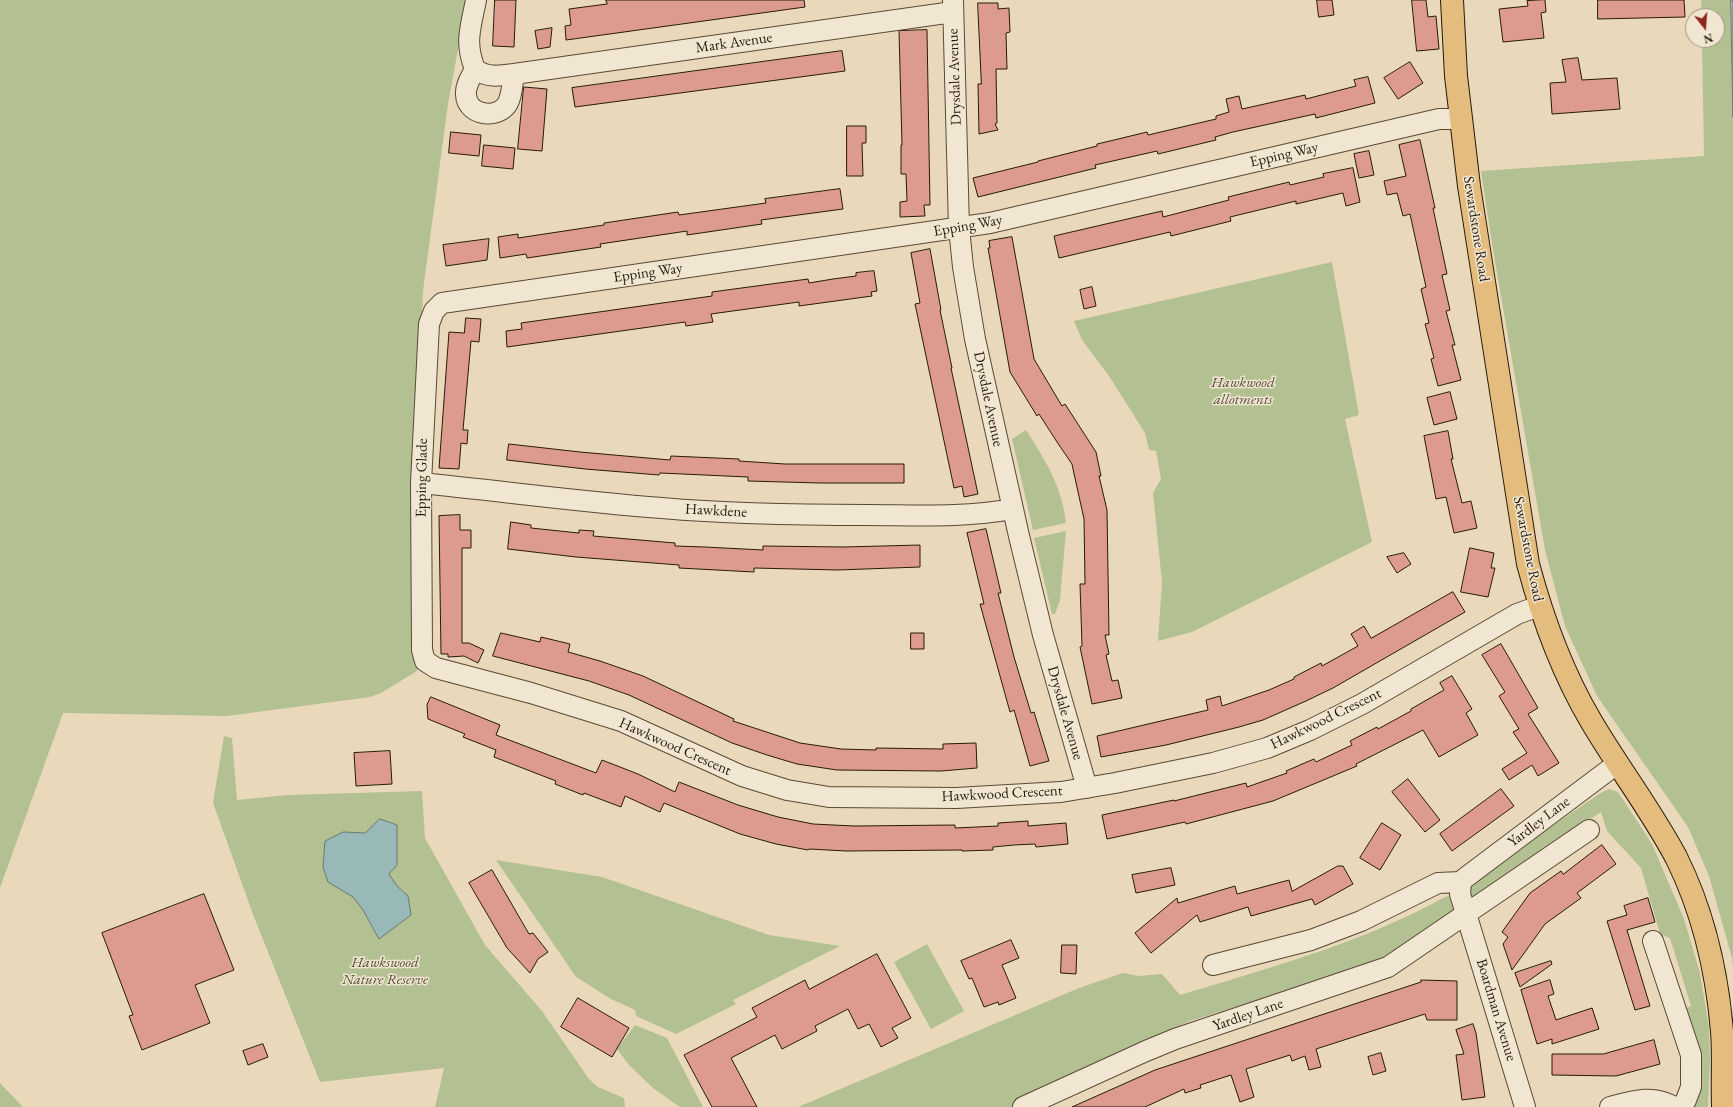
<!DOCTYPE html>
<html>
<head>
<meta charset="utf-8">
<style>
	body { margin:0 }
	#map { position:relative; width:1733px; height:1107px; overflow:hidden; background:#e9d9ba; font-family:"EB Garamond",serif }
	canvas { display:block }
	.north { position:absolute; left:1685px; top:8px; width:40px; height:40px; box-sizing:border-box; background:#f1e6d2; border:1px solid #a09482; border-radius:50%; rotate:163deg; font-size:11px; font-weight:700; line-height:16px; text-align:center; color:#271a09 }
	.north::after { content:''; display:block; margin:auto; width:14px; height:18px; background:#8f2418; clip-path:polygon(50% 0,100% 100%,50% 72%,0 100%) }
</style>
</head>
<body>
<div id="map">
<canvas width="1733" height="1107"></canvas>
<div class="north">N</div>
</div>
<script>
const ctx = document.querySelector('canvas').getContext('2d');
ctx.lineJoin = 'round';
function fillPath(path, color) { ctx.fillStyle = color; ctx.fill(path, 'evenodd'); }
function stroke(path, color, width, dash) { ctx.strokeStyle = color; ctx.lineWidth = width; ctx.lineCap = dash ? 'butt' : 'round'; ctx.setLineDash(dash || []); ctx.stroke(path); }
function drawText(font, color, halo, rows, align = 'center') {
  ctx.font = font + ' "EB Garamond",serif'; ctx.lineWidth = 3; ctx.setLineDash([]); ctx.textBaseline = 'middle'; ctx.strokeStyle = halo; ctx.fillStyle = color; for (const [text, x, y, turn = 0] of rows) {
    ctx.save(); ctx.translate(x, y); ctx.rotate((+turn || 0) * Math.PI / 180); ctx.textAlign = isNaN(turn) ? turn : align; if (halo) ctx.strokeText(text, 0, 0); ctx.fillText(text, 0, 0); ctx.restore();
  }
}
fillPath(new Path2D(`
	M 0,0 L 467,0 L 448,104 L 423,291 L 414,483 L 417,671 L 381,693 L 370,697 L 227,716 L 63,713 L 0,888 Z
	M 1701,0 L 1731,0 L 1733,117 L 1733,969 L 1732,958 L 1709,876 L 1688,827 L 1597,696 L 1565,626 L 1545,550 L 1493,250 L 1481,171 L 1704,156 L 1702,40 L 1717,40 L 1717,16 L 1702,16 Z
	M 1332,262 L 1359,415 L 1345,419 L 1372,542 L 1192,632 L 1158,641 L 1162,582 L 1153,493 L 1161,479 L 1156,451 L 1149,450 L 1145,433 L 1109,376 L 1082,340 L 1074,321 Z
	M 1026,430 C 1045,460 1062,486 1066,523 L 1033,530 L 1012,439 Z
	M 1066,531 L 1060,600 L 1055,614 L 1052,614 L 1034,538 Z
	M 224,736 L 232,738 L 237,800 L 288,795 L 422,791 L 425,838 L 485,945 L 542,1011 L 589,1079 L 598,1087 L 624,1098 L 625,1107 L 435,1107 L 444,1068 L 320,1082 L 254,917 L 213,803 Z
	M 1609,789 L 1618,792 L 1652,844 L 1684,919 L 1700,973 L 1709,1028 L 1710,1060 L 1708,1107 L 1689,1107 L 1678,1012 L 1691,1006 L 1670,938 L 1660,934 L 1641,868 L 1607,831 L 1601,812 L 1477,896 L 1473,897 L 1469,895 L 1469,883 L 1599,794 Z
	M 496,860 L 602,877 L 769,935 L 840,946 L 733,1000 L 736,1004 L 676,1034 L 636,1016 L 635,1010 L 611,999 L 576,977 Z
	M 1448,896 L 1453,897 L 1455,910 L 1389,955 L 1352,971 L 1190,1021 L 1015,1107 L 798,1107 L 1079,988 L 1123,973 L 1139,976 L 1162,974 L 1180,995 C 1269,968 1362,943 1443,898 Z
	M 927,944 L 964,1011 L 931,1029 L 894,962 Z
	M 635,1025 L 667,1038 L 703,1107 L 680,1107 L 653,1088 L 629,1065 L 617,1049 Z
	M 0,1083 L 23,1107 L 0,1107 Z`), '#b3c092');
const water = new Path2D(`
	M 1731,0 L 1733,0 L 1733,117 Z
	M 380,819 L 397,825 L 397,865 L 389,874 L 397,886 L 408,896 L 411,915 L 379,939 L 363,910 L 353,897 L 328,882 L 323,867 L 325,841 L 343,832 L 365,833 Z`);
fillPath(water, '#99b9b8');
stroke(water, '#6b7972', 1);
const building = new Path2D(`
	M 495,0 L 516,0 L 514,47 L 493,46 Z
	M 606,0 L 804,0 L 805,7 L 566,40 L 565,26 L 571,25 L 569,9 L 607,4 Z
	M 1317,0 L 1332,0 L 1334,15 L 1319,17 Z
	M 1412,0 L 1426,0 L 1428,17 L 1436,16 L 1439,49 L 1417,51 Z
	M 1545,0 L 1546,12 L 1541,13 L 1544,38 L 1503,42 L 1499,9 L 1528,6 L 1527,1 Z
	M 1598,0 L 1684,0 L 1685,17 L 1598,19 Z
	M 978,3 L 998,3 L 998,9 L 1009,8 L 1010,32 L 1006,33 L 1007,69 L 996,69 L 997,123 L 995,124 L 998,130 L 979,134 L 978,84 L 981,84 Z
	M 552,28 L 550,47 L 538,49 L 535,31 Z
	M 927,30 L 930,205 L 924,205 L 925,216 L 900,217 L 900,202 L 907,201 L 906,174 L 901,174 L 901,145 L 902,145 L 899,31 Z
	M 842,51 L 845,71 L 575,107 L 572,88 Z
	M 1578,58 L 1582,80 L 1617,78 L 1620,109 L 1552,114 L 1550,83 L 1566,82 L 1562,60 Z
	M 1410,62 L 1423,83 L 1398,99 L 1384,78 Z
	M 1368,77 L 1375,103 L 1316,118 L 1315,114 L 1233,132 L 1215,137 L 1216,140 L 1158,154 L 1157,151 L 1095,165 L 1096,168 L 978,197 L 973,178 L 1038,162 L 1038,161 L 1097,146 L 1097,144 L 1110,141 L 1147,132 L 1148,135 L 1216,119 L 1216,116 L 1229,112 L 1226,99 L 1239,96 L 1242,109 L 1305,95 L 1306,99 L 1356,86 L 1354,80 Z
	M 524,87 L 547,89 L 542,151 L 518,149 Z
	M 847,126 L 866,126 L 866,143 L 862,143 L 863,176 L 847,176 Z
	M 451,132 L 481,135 L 479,156 L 449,153 Z
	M 1420,140 L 1435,208 L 1433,208 L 1447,274 L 1442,275 L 1450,310 L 1446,311 L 1455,345 L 1452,345 L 1461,380 L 1438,386 L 1431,359 L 1434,358 L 1425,324 L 1429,323 L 1421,289 L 1426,287 L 1410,214 L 1403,216 L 1397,193 L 1387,195 L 1384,181 L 1406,176 L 1399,145 Z
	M 484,145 L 515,148 L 513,169 L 482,166 Z
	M 1369,151 L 1374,175 L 1359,178 L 1354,154 Z
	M 1353,168 L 1360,202 L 1346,206 L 1343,193 L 1296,204 L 1296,201 L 1230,217 L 1231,221 L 1171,236 L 1170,232 L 1059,258 L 1054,236 L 1162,211 L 1163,217 L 1229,200 L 1228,197 L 1289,182 L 1290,185 L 1324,177 L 1323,174 Z
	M 840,189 L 843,209 L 761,220 L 762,224 L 687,235 L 687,231 L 600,244 L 601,247 L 527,258 L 526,254 L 500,258 L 498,237 L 518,234 L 518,238 L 604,225 L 604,223 L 678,212 L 679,215 L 766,203 L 765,199 Z
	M 1012,237 L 1034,359 L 1062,406 L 1065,404 L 1096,452 L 1101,476 L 1099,476 L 1107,510 L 1109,635 L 1105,635 L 1109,654 L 1106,655 L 1112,681 L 1118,680 L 1122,698 L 1092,704 L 1080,647 L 1082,646 L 1080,584 L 1085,584 L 1084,519 L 1073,469 L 1072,464 L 1057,442 L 1039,414 L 1037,416 L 1010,372 L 988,248 L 990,248 L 989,241 Z
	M 489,239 L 487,260 L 446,266 L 443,245 Z
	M 930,249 L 941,310 L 940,310 L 952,368 L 951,368 L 978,494 L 964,497 L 962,486 L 954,488 L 915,304 L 920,303 L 911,253 Z
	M 874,271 L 877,291 L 871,292 L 872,296 L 799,306 L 799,302 L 740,310 L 711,314 L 713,322 L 686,326 L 685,322 L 507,347 L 506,331 L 522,329 L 521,323 L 712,296 L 712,292 L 808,279 L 809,283 L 833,279 L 856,276 L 856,273 Z
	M 1092,287 L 1096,306 L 1084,309 L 1080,290 Z
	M 466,318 L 481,319 L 479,342 L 471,341 L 463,430 L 468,430 L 467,444 L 461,443 L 459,469 L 439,468 L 449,332 L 464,333 Z
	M 1450,392 L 1457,419 L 1434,425 L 1427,398 Z
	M 1448,431 L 1453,459 L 1451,459 L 1462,503 L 1471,501 L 1477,528 L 1454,533 L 1446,497 L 1436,499 L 1424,436 Z
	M 509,444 L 580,452 L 670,460 L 671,456 L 739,459 L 739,461 L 785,464 L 904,464 L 904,483 L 820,483 L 748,481 L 748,477 L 660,473 L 659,475 L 585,469 L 507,460 Z
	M 460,515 L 460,530 L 471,530 L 471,548 L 462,548 L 462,643 L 469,643 L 484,650 L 478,663 L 464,656 L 448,657 L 448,654 L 441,654 L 439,516 Z
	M 511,522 L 531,525 L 531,528 L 579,533 L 579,530 L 594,531 L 593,536 L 675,543 L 675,546 L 705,547 L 763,550 L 763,546 L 844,547 L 920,545 L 920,567 L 838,570 L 754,568 L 754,572 L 679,568 L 679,565 L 576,557 L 508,549 Z
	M 986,529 L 1001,593 L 998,593 L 1014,657 L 1031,713 L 1034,712 L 1049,761 L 1030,766 L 1014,710 L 1010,712 L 980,604 L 984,604 L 967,533 Z
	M 1470,548 L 1494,553 L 1491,568 L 1495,568 L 1488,597 L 1461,592 Z
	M 1404,553 L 1411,564 L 1397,573 L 1387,557 Z
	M 1453,592 L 1465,612 L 1333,688 L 1306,701 L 1263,720 L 1239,727 L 1166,745 L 1101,757 L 1097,736 L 1208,710 L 1206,700 L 1220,696 L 1222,706 L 1269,690 L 1294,679 L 1294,677 L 1321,663 L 1322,666 L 1358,646 L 1351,634 L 1364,626 L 1371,638 Z
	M 501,633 L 540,642 L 541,637 L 570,644 L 568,652 L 600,661 L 643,676 L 734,719 L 733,721 L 800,743 L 841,749 L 876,750 L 876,748 L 943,749 L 943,744 L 976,743 L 977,768 L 941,771 L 837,770 L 797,764 L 767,755 L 732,743 L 629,695 L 589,681 L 493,656 Z
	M 911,633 L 924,633 L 924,649 L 911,649 Z
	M 1501,644 L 1538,708 L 1528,714 L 1559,763 L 1538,776 L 1532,765 L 1509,780 L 1502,769 L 1527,753 L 1513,732 L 1519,729 L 1499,696 L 1505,692 L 1482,655 Z
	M 1452,676 L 1472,709 L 1466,713 L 1478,735 L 1439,757 L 1423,730 L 1356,764 L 1357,766 L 1273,801 L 1186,824 L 1185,822 L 1107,839 L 1102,815 L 1174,800 L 1174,801 L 1246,783 L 1247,787 L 1287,773 L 1286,771 L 1314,759 L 1316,762 L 1352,745 L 1350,741 L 1377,727 L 1378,729 L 1411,711 L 1411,709 L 1444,690 L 1440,683 Z
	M 431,697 L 500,725 L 496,735 L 596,773 L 602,760 L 638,774 L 675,792 L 679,782 L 738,805 L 778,817 L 813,824 L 854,826 L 955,825 L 955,828 L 998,826 L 998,823 L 1028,821 L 1028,826 L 1066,823 L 1068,844 L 1036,847 L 1035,844 L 1014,845 L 993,847 L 993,850 L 962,851 L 962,850 L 846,851 L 809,849 L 808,850 L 776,844 L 740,834 L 664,803 L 660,812 L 625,796 L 621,807 L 584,793 L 583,795 L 555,784 L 556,781 L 494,757 L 496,750 L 463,737 L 465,734 L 428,719 L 427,705 Z
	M 390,751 L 392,784 L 356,786 L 354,753 Z
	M 1408,779 L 1440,820 L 1425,832 L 1392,792 Z
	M 1501,789 L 1514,806 L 1452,851 L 1440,834 Z
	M 1382,823 L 1401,835 L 1380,870 L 1360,858 Z
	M 1602,845 L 1616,864 L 1577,893 L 1581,898 L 1545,924 L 1512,970 L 1503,944 L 1508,937 L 1502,932 L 1530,893 L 1561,871 L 1563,874 Z
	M 1338,866 L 1343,866 L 1353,884 L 1315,905 L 1312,899 L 1251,916 L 1248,907 L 1200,922 L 1197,915 L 1151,953 L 1135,933 L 1177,898 L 1178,903 L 1235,886 L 1237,894 L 1289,880 L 1292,891 Z
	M 1171,868 L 1175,885 L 1136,893 L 1132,875 Z
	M 492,870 L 529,934 L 533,933 L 548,952 L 538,959 L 530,973 L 507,948 L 469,883 Z
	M 204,894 L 234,970 L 195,985 L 210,1023 L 142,1050 L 129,1016 L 133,1015 L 102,933 Z
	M 1648,898 L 1655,922 L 1627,930 L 1650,1006 L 1635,1010 L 1607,921 L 1627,915 L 1624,906 Z
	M 1011,940 L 1019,958 L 1002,965 L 1016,998 L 999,1005 L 998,1002 L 984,1007 L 972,978 L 969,979 L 961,961 Z
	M 1062,945 L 1077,945 L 1076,974 L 1061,973 Z
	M 877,954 L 911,1018 L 892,1028 L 898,1038 L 881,1047 L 869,1024 L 858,1029 L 848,1009 L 815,1026 L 817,1031 L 782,1049 L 775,1035 L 731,1058 L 757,1107 L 712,1107 L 684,1055 L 757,1017 L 752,1008 L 805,980 L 809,989 Z
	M 1551,961 L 1552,964 L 1520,987 L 1515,973 Z
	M 1421,980 L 1457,981 L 1457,1020 L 1427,1020 L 1425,1014 L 1316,1049 L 1321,1067 L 1309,1070 L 1305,1056 L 1292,1061 L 1290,1055 L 1246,1069 L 1254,1097 L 1240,1102 L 1231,1075 L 1200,1085 L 1201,1088 L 1185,1093 L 1184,1089 L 1145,1107 L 1072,1107 L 1155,1070 L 1421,982 Z
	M 1550,980 L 1554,994 L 1548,996 L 1556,1020 L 1592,1008 L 1599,1029 L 1552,1044 L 1552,1039 L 1537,1044 L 1521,990 Z
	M 578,998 L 629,1028 L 612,1057 L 561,1027 Z
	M 1473,1024 L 1476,1033 L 1485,1097 L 1462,1100 L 1456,1055 L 1464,1054 L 1456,1030 Z
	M 1654,1040 L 1660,1064 L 1616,1076 L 1552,1075 L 1552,1054 L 1603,1054 Z
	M 263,1044 L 268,1057 L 248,1065 L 243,1051 Z
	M 1381,1053 L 1386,1071 L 1373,1075 L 1368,1057 Z`);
fillPath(building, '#dd9a8f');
stroke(building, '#271a09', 1);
const minor = new Path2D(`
	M 953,0 L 959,228 L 963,267 L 975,339 L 1019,536 L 1043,635 L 1087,788
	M 475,69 C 487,78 499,76 514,74 L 953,12
	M 475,69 C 471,77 465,86 466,95 C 467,114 493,119 505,107 C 512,100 512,84 514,74
	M 475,69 C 464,42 471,27 476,0
	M 1461,119 L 1439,119 L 990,223 L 442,303 L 434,311 L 429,324 L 421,483 L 422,650 L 425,661 L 436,668 L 531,693 L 621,721 L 742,776 L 787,790 L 829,797 L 956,798 L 1061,792 L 1115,783 L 1213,763 L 1267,748 L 1310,730 L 1362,704 L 1517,614 L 1539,606
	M 421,483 C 501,491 581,502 662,508 C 730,514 799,515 867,515 C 915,515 965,518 1012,509
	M 1653,941 L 1691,1055 L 1691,1087 L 1686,1100 L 1681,1107
	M 1213,965 L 1311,940 L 1361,921 L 1438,883 L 1461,882
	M 1023,1107 L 1146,1051 L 1175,1039 L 1388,967 L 1589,830
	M 1525,1107 L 1460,894 L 1461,882 L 1465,878 L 1618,763
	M 1610,1107 C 1632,1101 1653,1094 1674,1107`);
const primary = new Path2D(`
	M 1452,0 L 1456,76 L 1469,186 L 1528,564 C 1543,620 1562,672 1591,721 C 1618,767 1651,810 1676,857 C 1703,911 1717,972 1722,1031 C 1724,1056 1722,1082 1723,1107`);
stroke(minor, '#584a35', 22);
stroke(primary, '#271a09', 24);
stroke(minor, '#f1e6d2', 20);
stroke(primary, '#e4bc7d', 22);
drawText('15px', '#271a09', '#f1e6d2', [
	["Mark Avenue",734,43,-8],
	["Drysdale Avenue",955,77,-92],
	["Epping Way",1284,155,-13],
	["Epping Way",968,226,-10],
	["Sewardstone Road",1476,229,81],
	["Epping Way",648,273,-8],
	["Drysdale Avenue",988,399,78],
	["Epping Glade",422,478,-89],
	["Hawkdene",716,511,3],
	["Sewardstone Road",1528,549,79],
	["Drysdale Avenue",1065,713,74],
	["Hawkwood Crescent",1326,719,-26],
	["Hawkwood Crescent",675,747,24],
	["Hawkwood Crescent",1002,794,-3],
	["Yardley Lane",1539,822,-37],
	["Boardman Avenue",1496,1010,73],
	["Yardley Lane",1248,1015,-19]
]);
drawText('italic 15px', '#514c32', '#f1e6d2', [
	["Hawkwood",1243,383],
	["allotments",1243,400],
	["Hawkswood",385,963],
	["Nature Reserve",385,980]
]);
</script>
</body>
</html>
